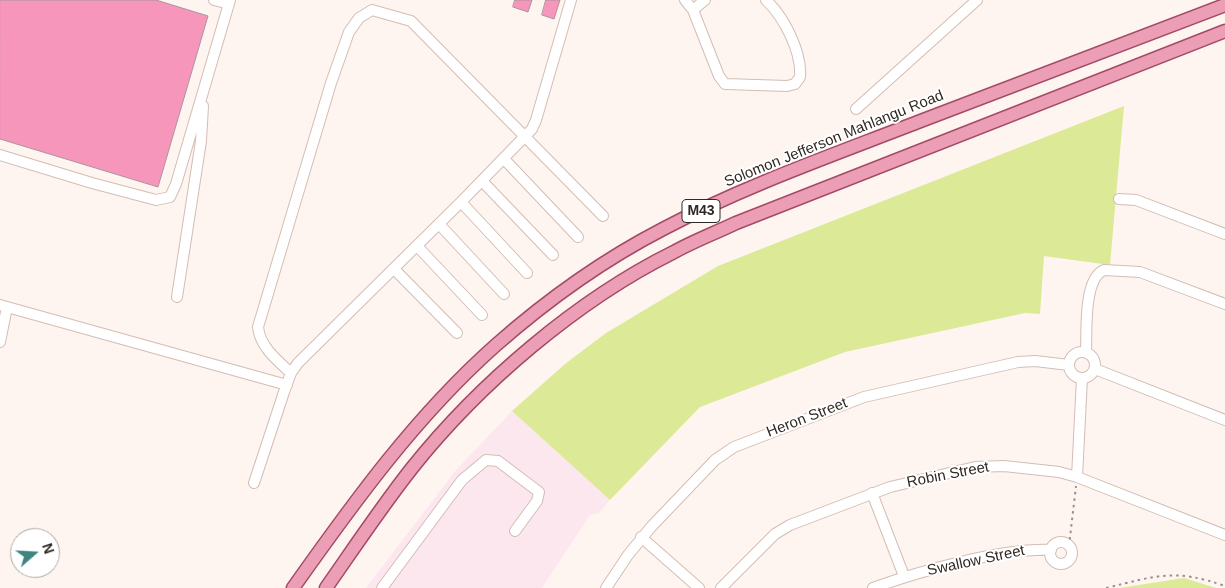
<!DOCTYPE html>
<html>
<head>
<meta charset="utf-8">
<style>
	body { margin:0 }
	#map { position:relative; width:1225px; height:588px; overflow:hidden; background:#fef5f1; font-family:Arial,sans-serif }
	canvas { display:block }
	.north { position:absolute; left:10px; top:528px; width:50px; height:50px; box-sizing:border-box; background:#fff; border:1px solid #aca9a7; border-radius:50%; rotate:71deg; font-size:14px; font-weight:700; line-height:20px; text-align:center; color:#302824 }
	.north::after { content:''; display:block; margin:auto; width:18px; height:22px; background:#3e8581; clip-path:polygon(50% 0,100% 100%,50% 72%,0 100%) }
</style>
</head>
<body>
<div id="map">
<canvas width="1225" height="588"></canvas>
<div class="north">N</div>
</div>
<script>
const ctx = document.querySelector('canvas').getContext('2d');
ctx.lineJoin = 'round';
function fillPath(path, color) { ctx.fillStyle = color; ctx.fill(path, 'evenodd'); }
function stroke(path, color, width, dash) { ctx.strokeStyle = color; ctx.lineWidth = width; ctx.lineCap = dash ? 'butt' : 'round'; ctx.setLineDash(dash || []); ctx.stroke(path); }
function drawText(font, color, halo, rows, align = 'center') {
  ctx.font = font + ' Arial,sans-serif'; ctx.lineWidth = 4; ctx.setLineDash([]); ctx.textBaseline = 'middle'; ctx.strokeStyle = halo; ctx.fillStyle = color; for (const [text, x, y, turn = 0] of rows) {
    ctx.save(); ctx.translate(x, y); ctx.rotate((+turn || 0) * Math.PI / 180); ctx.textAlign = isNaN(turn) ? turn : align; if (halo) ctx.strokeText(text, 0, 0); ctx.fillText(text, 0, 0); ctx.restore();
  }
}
fillPath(new Path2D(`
	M 512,411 L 610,500 L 599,513 L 590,515 L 542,588 L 366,588 L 456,470 Z`), '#fce7ee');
fillPath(new Path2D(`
	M 1124,106 L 1110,265 L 1044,256 L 1040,314 L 1025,313 L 845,352 L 700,407 L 610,500 L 512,411 L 565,364 L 606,333 L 718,266 Z
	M 1184,578 L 1216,588 L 1119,588 Z`), '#dcea97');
const building = new Path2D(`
	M 0,0 L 156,0 L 208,16 L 158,187 L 0,139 Z
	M 515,0 L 532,0 L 528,12 L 513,7 Z
	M 546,0 L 560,0 L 554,19 L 542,15 Z`);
fillPath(building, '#f796bb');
stroke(building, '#aa949b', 1);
const minor = new Path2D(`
	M 214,0 L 229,4
	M 685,0 L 693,10 L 719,76 L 725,84 L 787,86 L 795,84 L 800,77 C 802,52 784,17 766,0
	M 693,10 L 705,0
	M 856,109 L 977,0
	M 0,155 L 92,183 L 156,200 L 170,197 L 176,184 L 230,0
	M 504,159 L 578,237
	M 482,181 L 553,255
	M 1119,199 L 1136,200 L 1225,234
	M 461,202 L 527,273
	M 439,224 L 504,294
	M 417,246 L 482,315
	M 394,269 L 457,333
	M 177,297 L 201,141 L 203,106
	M 0,305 L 7,307 L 0,342
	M 7,307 L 287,385
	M1069 365a13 13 0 1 1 26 0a13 13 0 1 1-26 0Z
	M 1086,353 C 1087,332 1083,279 1104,270 L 1140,272 L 1225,304
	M 1095,369 L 1225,420
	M 291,373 C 277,360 260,347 258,327 L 331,83 L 349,32 L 359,18 L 372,10 L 411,21 L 603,216
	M 1077,477 L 1082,378
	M 254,483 L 284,392 L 291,373 L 298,363 L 461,202 L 532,129 L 536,120 L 571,0
	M 872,493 L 904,576
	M 641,537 L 699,588
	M1050 553a11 11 0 1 1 22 0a11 11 0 1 1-22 0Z
	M 382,588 L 462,480 L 486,460 L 498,461 L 539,492 L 537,501 L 515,531
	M 606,588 L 628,555 L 651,527 L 715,460 L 734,447 L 864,397 L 1018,362 L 1035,361 L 1069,365
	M 721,588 L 775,534 L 790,525 L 890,487 L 975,467 L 1004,466 L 1059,472 L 1077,477 L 1225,535
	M 873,588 C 920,571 1002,548 1051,550`);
const major = new Path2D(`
	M 293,588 C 354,502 416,416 496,345 C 546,301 603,260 663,229 C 744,186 833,155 918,122 C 1021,83 1123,44 1225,5
	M 326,588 C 354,548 382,506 412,468 C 479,384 577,300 674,252 C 694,241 715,233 736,223 L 1225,31`);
stroke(minor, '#d3bdb4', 12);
stroke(major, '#a24b64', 15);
stroke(new Path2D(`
	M 1069,546 L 1076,486
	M 1106,588 C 1156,576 1174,568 1225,586`), '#99908c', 2, [2.5, 4]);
stroke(minor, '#fff', 10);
stroke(major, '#ec9eb6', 12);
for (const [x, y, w] of [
	[701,211,38]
]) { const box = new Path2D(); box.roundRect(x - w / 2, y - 11.5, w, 23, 4); ctx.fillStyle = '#fff'; ctx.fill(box); stroke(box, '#302824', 1); }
drawText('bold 14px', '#302824', null, [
	["M43",701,211]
]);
drawText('15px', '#302824', '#fff', [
	["Solomon Jefferson Mahlangu Road",834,139,-22],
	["Heron Street",807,418,-21],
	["Robin Street",948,475,-11],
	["Swallow Street",976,561,-12]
]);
</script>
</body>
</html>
